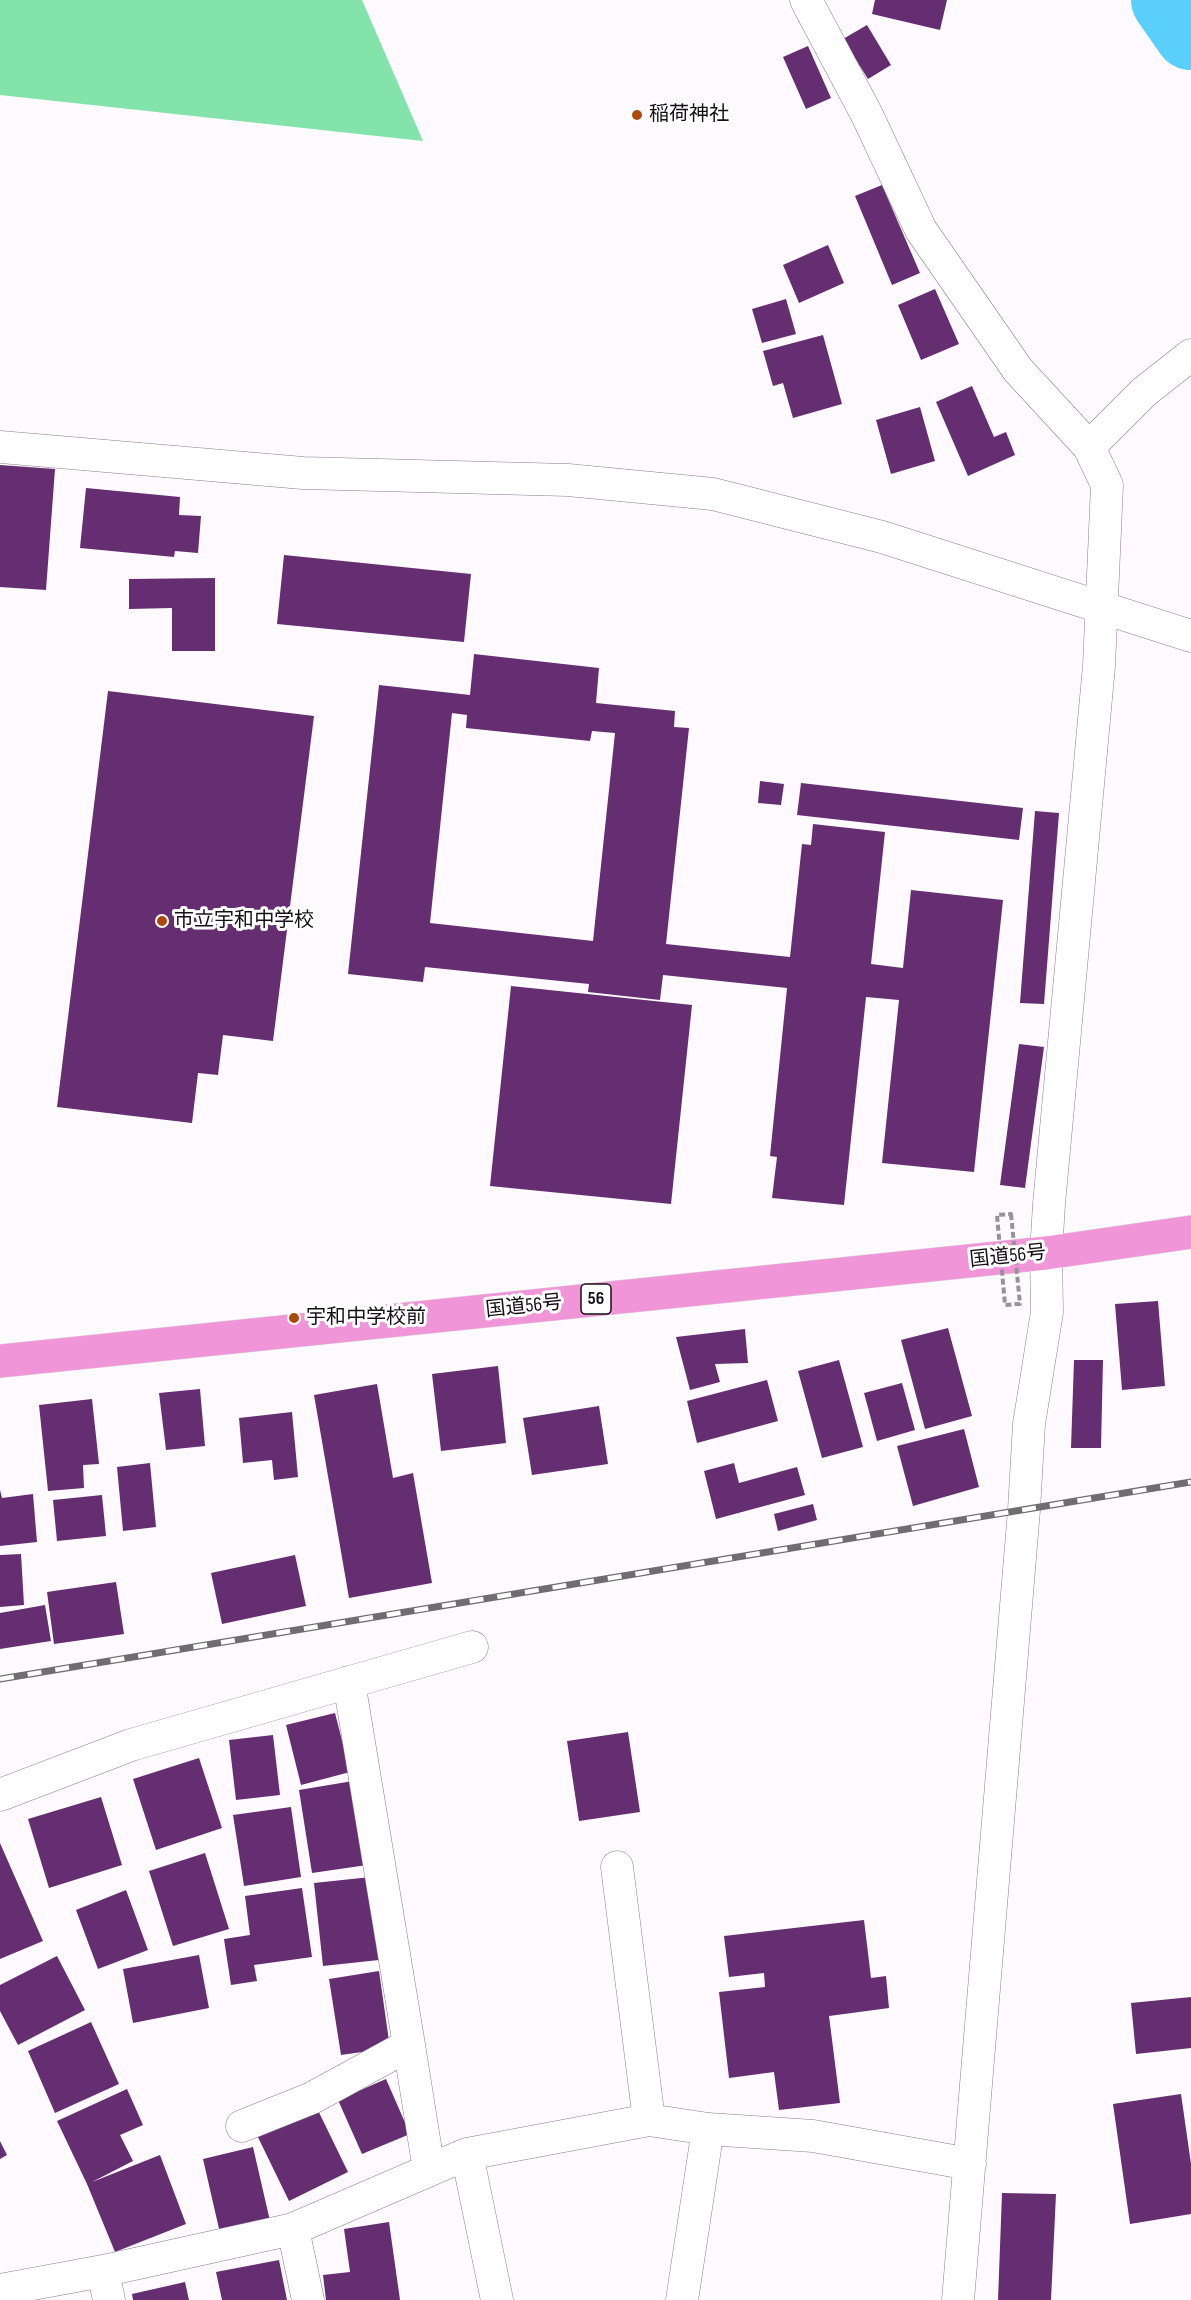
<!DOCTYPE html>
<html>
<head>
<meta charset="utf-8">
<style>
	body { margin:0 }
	canvas { display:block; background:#fefaff }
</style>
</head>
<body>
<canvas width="1191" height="2300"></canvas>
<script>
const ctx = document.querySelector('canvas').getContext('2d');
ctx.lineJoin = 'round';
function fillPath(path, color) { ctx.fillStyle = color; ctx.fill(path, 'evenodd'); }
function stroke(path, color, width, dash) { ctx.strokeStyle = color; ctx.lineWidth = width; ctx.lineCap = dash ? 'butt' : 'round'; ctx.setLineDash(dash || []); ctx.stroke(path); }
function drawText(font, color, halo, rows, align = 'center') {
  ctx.font = font + ' "Sofia Sans Condensed","Noto Sans JP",sans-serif'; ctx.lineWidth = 6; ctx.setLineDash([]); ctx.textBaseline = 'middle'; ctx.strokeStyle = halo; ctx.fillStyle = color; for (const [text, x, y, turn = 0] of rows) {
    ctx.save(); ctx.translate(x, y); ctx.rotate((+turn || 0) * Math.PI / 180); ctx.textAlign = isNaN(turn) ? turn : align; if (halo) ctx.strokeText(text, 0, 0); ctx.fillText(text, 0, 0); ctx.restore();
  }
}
fillPath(new Path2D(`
	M 0,0 L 362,0 L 423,141 L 0,95 Z`), '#84e3aa');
stroke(new Path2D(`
	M 1168,0 L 1191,33`), '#5bcffc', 74);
fillPath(new Path2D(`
	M 875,0 L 947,0 L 940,30 L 872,14 Z
	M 867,25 L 891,65 L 868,79 L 843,39 Z
	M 808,46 L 831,98 L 806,109 L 783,57 Z
	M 882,185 L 920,273 L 892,285 L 855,196 Z
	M 828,245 L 844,283 L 799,303 L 783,265 Z
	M 935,289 L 959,344 L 921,360 L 898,305 Z
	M 786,299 L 796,334 L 762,343 L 752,309 Z
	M 823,335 L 842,404 L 793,418 L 783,383 L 773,386 L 763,351 Z
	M 972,386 L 994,437 L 1006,432 L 1015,455 L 968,476 L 936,402 Z
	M 920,407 L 935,461 L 891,474 L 876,420 Z
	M 0,465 L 55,469 L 46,590 L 0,587 Z
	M 86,488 L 180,497 L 179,515 L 201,516 L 198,553 L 175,551 L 174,557 L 80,548 Z
	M 284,555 L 471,574 L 464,642 L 277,624 Z
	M 215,578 L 215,651 L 172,651 L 172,608 L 129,609 L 129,579 Z
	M 474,654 L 599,668 L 596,703 L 675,711 L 674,727 L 689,728 L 666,944 L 790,957 L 802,844 L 811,845 L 813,824 L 885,832 L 871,964 L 903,968 L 911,890 L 1003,900 L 974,1172 L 882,1163 L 899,1000 L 866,997 L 844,1205 L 772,1198 L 777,1157 L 770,1156 L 787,988 L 663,975 L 660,1000 L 588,992 L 589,984 L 425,967 L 423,982 L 348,974 L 379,685 L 470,695 ZM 452,713 L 467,715 L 466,728 L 590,741 L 592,731 L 615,733 L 593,941 L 430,923 Z
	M 108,691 L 314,716 L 273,1041 L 223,1035 L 218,1075 L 198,1073 L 192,1123 L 57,1107 Z
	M 760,781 L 784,784 L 781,805 L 758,803 Z
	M 801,783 L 1023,808 L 1019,840 L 797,815 Z
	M 1035,811 L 1059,813 L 1044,1004 L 1020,1003 Z
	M 511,986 L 692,1005 L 671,1204 L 490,1186 Z
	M 1019,1044 L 1044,1047 L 1025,1188 L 1000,1185 Z
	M 1158,1301 L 1165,1386 L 1122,1390 L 1115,1304 Z
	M 948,1328 L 972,1416 L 925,1429 L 901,1340 Z
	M 745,1329 L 748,1363 L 715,1364 L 720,1382 L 690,1390 L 676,1337 Z
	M 839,1360 L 863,1447 L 822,1458 L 798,1371 Z
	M 1074,1360 L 1103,1360 L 1101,1448 L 1071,1448 Z
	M 498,1366 L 506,1443 L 441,1451 L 432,1374 Z
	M 767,1380 L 778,1421 L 697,1443 L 687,1401 Z
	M 902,1383 L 915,1430 L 877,1441 L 864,1393 Z
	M 377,1384 L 393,1478 L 413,1473 L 432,1583 L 349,1598 L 314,1395 Z
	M 200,1389 L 205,1446 L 166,1450 L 159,1393 Z
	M 92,1399 L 99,1464 L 83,1465 L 84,1488 L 48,1491 L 39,1405 Z
	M 599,1406 L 608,1464 L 532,1475 L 523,1418 Z
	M 292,1412 L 298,1477 L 274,1480 L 272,1460 L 243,1463 L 239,1418 Z
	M 964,1429 L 979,1487 L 913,1506 L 897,1446 Z
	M 150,1463 L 156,1527 L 123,1531 L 117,1467 Z
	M 734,1463 L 739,1483 L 797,1467 L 805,1495 L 716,1519 L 704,1471 Z
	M 0,1490 L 2,1498 L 33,1494 L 37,1542 L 0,1546 Z
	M 102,1495 L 106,1536 L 57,1541 L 53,1500 Z
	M 813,1504 L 817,1520 L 778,1531 L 774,1514 Z
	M 21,1554 L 24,1605 L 0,1607 L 0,1555 Z
	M 295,1555 L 306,1606 L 222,1624 L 211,1573 Z
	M 116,1582 L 124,1634 L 54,1644 L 47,1592 Z
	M 45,1605 L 51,1641 L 0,1649 L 0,1613 Z
	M 335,1713 L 350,1772 L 301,1785 L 286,1725 Z
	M 628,1732 L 640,1812 L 579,1821 L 567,1741 Z
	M 273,1735 L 280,1795 L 236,1800 L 229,1740 Z
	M 199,1758 L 222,1828 L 156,1850 L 133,1779 Z
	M 353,1781 L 367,1865 L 312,1873 L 299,1790 Z
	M 101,1797 L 122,1865 L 49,1888 L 28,1819 Z
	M 291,1807 L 301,1877 L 244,1886 L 233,1815 Z
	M 0,1843 L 43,1941 L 0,1959 Z
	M 205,1853 L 229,1929 L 173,1946 L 149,1871 Z
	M 371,1877 L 379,1960 L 323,1966 L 314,1883 Z
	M 302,1888 L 312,1957 L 254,1965 L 257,1981 L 231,1985 L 224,1939 L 250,1935 L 245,1896 Z
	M 126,1890 L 148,1950 L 98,1969 L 76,1910 Z
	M 864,1920 L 871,1978 L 886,1976 L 889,2008 L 829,2016 L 840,2103 L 779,2110 L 774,2072 L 729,2078 L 719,1992 L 765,1987 L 764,1973 L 729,1977 L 724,1936 Z
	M 199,1955 L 209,2008 L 133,2023 L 123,1969 Z
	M 57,1956 L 85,2010 L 18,2045 L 0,2011 L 0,1985 Z
	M 379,1971 L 390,2048 L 341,2055 L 329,1979 Z
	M 1191,1997 L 1191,2048 L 1136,2054 L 1131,2003 Z
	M 91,2022 L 119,2084 L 55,2113 L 28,2051 Z
	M 386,2079 L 410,2134 L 362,2154 L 338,2100 Z
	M 127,2089 L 143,2125 L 120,2135 L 133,2161 L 92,2182 L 160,2155 L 186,2224 L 115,2252 L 87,2184 L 57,2121 Z
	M 1181,2094 L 1191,2164 L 1191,2214 L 1130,2224 L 1113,2104 Z
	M 312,2098 L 348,2172 L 289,2201 L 253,2127 Z
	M 0,2141 L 7,2155 L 0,2159 Z
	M 253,2147 L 270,2221 L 220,2233 L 203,2159 Z
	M 1002,2193 L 1056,2194 L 1051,2300 L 998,2300 Z
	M 389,2222 L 400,2300 L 326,2300 L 323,2275 L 350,2272 L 344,2229 Z
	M 279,2260 L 287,2300 L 222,2300 L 216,2272 Z
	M 185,2282 L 189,2300 L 133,2300 L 132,2294 Z`), '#642e71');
const minor = new Path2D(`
	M 806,0 L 867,115 L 921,230 L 1018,370 L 1089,447 L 1107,485 L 1099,666 L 1049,1204 L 1046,1253 L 1047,1312 L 1029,1424 L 1024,1510 L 958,2300
	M 0,447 L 303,473 L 568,480 L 713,494 L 882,537 L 1191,636
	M 1089,447 L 1144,392 L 1191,355
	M 0,1795 L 131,1745 L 472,1647
	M 617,1867 L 649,2120
	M 409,2045 L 429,2170
	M 242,2126 L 312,2098 L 409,2045 L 349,1682
	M 467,2154 L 497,2300
	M 293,2229 L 308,2300
	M 103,2271 L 109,2300
	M 0,2290 L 103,2271 L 293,2229 L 467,2154 L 649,2120 L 708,2129 L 813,2136 L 970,2164
	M 682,2300 L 708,2129`);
const trunk = new Path2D(`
	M 0,1361 L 1046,1253 L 1191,1232`);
stroke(minor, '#8c7c90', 33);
stroke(trunk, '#dad9da', 34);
stroke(minor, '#fff', 32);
stroke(trunk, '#f096d8', 33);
const rail = new Path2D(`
	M 0,1679 L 1191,1482`);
stroke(rail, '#716c72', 7);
stroke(rail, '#fff', 4.5, [14]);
stroke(new Path2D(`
	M 1011,1214 L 1020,1304 L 1005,1305 L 997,1215 Z`), '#979298', 4, [6, 3]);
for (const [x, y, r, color] of [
	[637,115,6,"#ac4a0e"],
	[162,921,6,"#ac4a0e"],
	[294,1318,6,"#ac4a0e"]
]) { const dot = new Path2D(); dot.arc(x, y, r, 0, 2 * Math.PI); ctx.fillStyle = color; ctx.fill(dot); stroke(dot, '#fff', 2); }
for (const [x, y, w] of [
	[596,1299,30]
]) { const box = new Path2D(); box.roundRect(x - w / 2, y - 15, w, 30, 4.5); ctx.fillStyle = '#fff'; ctx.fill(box); stroke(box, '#150f16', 1.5); }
drawText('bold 18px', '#150f16', null, [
	["56",596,1299]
]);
drawText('20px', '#150f16', '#fff', [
	["稲荷神社",649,115],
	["市立宇和中学校",174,921],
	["宇和中学校前",306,1318]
], 'left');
drawText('20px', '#150f16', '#fff', [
	["国道56号",1008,1257,-6],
	["国道56号",524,1307,-6]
]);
</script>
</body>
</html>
